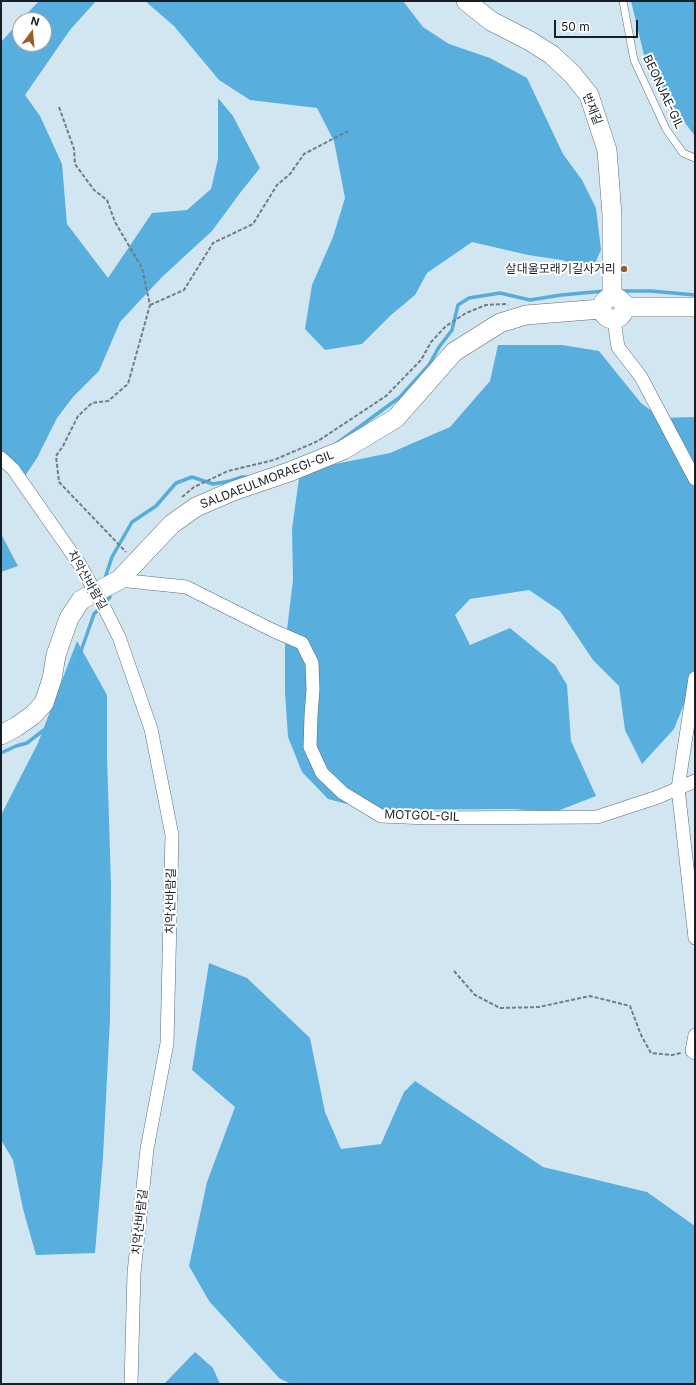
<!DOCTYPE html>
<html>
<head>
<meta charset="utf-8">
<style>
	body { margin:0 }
	#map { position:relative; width:696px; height:1385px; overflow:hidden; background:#d2e6f2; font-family:Inter,sans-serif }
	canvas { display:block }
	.frame { position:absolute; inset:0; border:2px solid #181f24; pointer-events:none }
	.north { position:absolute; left:12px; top:12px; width:40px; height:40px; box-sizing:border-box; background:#fff; border:1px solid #a3a5a7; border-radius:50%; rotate:16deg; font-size:11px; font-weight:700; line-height:16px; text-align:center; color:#181f24 }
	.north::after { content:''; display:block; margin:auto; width:14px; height:18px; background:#9d5b29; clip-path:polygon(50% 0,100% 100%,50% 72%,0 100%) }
	.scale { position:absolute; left:554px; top:20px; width:84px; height:18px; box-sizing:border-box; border:2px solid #181f24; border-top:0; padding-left:5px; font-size:12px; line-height:14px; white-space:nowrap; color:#181f24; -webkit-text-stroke:3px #fff; paint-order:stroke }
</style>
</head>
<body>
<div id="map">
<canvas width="696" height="1385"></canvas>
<div class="frame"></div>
<div class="north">N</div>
<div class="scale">50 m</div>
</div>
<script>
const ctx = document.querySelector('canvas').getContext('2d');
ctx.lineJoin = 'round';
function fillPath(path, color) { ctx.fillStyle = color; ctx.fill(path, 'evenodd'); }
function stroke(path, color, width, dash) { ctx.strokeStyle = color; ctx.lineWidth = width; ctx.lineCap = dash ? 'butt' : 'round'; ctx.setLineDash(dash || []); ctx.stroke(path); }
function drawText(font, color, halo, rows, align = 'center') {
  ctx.font = font + ' Inter,"Noto Sans KR",sans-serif'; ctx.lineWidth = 4; ctx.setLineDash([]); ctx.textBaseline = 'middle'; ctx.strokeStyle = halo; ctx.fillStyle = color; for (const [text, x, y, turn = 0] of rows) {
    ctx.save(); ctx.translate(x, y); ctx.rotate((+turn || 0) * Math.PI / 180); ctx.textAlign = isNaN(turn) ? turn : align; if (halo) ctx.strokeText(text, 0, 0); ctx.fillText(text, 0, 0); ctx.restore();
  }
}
fillPath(new Path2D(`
	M 39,1 L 96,1 L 70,30 L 25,95 L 40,116 L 62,164 L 67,224 L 108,278 L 152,213 L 187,210 L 211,189 L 218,159 L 218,98 L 233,116 L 260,168 L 240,193 L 212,231 L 161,278 L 120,322 L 99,371 L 73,397 L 57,418 L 37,458 L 25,476 L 1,452 L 1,42 L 20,21 L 20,44 L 44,44 L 44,20 L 21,20 Z
	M 145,1 L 403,1 L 423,27 L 449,44 L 490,58 L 527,78 L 563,154 L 582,180 L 596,208 L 601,250 L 592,270 L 562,260 L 528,255 L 472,242 L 427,273 L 415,295 L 391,315 L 362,344 L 325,350 L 305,329 L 312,285 L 333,237 L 345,198 L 334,141 L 317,108 L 250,100 L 219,80 L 174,26 Z
	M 631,1 L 695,1 L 695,136 L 649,76 Z
	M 498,345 L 562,345 L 599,351 L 641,403 L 661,418 L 695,417 L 695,677 L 674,729 L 642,764 L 625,730 L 619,686 L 593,660 L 560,611 L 529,590 L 470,599 L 455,615 L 470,645 L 510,628 L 555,665 L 567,685 L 571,741 L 596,796 L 555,812 L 513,809 L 370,810 L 328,799 L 302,772 L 288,737 L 285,692 L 285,646 L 293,580 L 292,529 L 300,471 L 390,453 L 450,427 L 490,381 Z
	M 1,534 L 18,566 L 1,572 Z
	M 77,641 L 107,695 L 107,756 L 111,884 L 110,1019 L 103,1157 L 95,1253 L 36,1255 L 23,1209 L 13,1160 L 1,1140 L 1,815 L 38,743 Z
	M 209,963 L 247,978 L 310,1038 L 325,1112 L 341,1149 L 381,1144 L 404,1092 L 415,1081 L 543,1167 L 647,1192 L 695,1226 L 695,1384 L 291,1384 L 279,1378 L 209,1301 L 189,1266 L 207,1182 L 235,1107 L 192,1070 Z
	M 195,1352 L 213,1368 L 220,1384 L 164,1384 Z`), '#58afdd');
stroke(new Path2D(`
	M 618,291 L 651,291 L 695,295
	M 336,444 L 400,397 L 429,365 L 439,347 L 452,330 L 458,305 L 469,298 L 500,293 L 530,300 L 561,295 L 605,291
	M 105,581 L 106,575 L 112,557 L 132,522 L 156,506 L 176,483 L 192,477 L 213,484 L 230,481 L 242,477 L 248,477
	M 1,753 L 16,746 L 27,743 L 49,726 L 63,702 L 94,614 L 110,597 L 109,592`), '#56addb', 3.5);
const lane = new Path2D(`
	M 623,1 L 634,60 L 666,129 L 683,153 L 695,158`);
const street = new Path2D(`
	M 614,320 L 618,347 L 641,377 L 695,479
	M 1,458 L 13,469 L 80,565
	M 119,580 L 186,587 L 272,630 L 302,643 L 312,663 L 313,689 L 311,716 L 310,747 L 322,773 L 343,793 L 381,816 L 428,818 L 597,817 L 658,797 L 695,781
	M 107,613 L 119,637 L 151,729 L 172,835 L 167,1043 L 147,1149 L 134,1273 L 131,1384
	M 695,678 L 678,788 L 695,938
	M 695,1035 L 692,1051 L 695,1053`);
const secondary = new Path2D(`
	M 466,1 L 491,21 L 530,41 L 552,55 L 573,75 L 589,95 L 607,150 L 612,215 L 612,297
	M602 308a11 11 0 1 1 22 0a11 11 0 1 1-22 0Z
	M 624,307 L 695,307
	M 1,735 L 16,727 L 33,715 L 44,703 L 52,679 L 56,655 L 69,618 L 81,600 L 119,580 L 172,524 L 196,507 L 233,491 L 289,472 L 343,450 L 396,418 L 454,352 L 500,323 L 526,315 L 601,309`);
stroke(lane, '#5b6d78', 8);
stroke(street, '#5b6d78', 14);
stroke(secondary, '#5b6d78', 20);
stroke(new Path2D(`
	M 59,107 L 74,149 L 75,164 L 94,190 L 107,200 L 115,222 L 142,268 L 150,305 L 128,384 L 108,401 L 92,403 L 78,416 L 63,446 L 56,456 L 59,482 L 126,552
	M 150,305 L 184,290 L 213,243 L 253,224 L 277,185 L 290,174 L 304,154 L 348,131
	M 182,497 L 194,487 L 228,471 L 274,460 L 318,441 L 386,396 L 421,360 L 431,342 L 446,326 L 466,313 L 486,305 L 506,304 L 508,305
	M 454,971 L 475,995 L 500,1008 L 539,1007 L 590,996 L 630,1006 L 641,1035 L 651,1053 L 672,1055 L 681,1053`), '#707d86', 2, [4, 2]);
stroke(lane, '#fff', 7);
stroke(street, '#fff', 13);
stroke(secondary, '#fff', 19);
const streetBridge = new Path2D(`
	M 80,565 L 107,613`);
stroke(streetBridge, '#5b6d78', 14, []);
stroke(streetBridge, '#fff', 13);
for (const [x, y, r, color] of [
	[624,269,4,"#9d5b29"]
]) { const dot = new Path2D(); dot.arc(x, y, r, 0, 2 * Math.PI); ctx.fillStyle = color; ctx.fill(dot); stroke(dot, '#fff', 1.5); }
drawText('12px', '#181f24', '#fff', [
	["BEONJAE-GIL",663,92,65],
	["번재길",592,109,68],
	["SALDAEULMORAEGI-GIL",267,480,-21],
	["치악산바람길",87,580,60],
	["MOTGOL-GIL",422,816,2],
	["치악산바람길",171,901,-89],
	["치악산바람길",140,1222,-84]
]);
drawText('12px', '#181f24', '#fff', [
	["살대울모래기길사거리",616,269]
], 'right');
</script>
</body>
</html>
